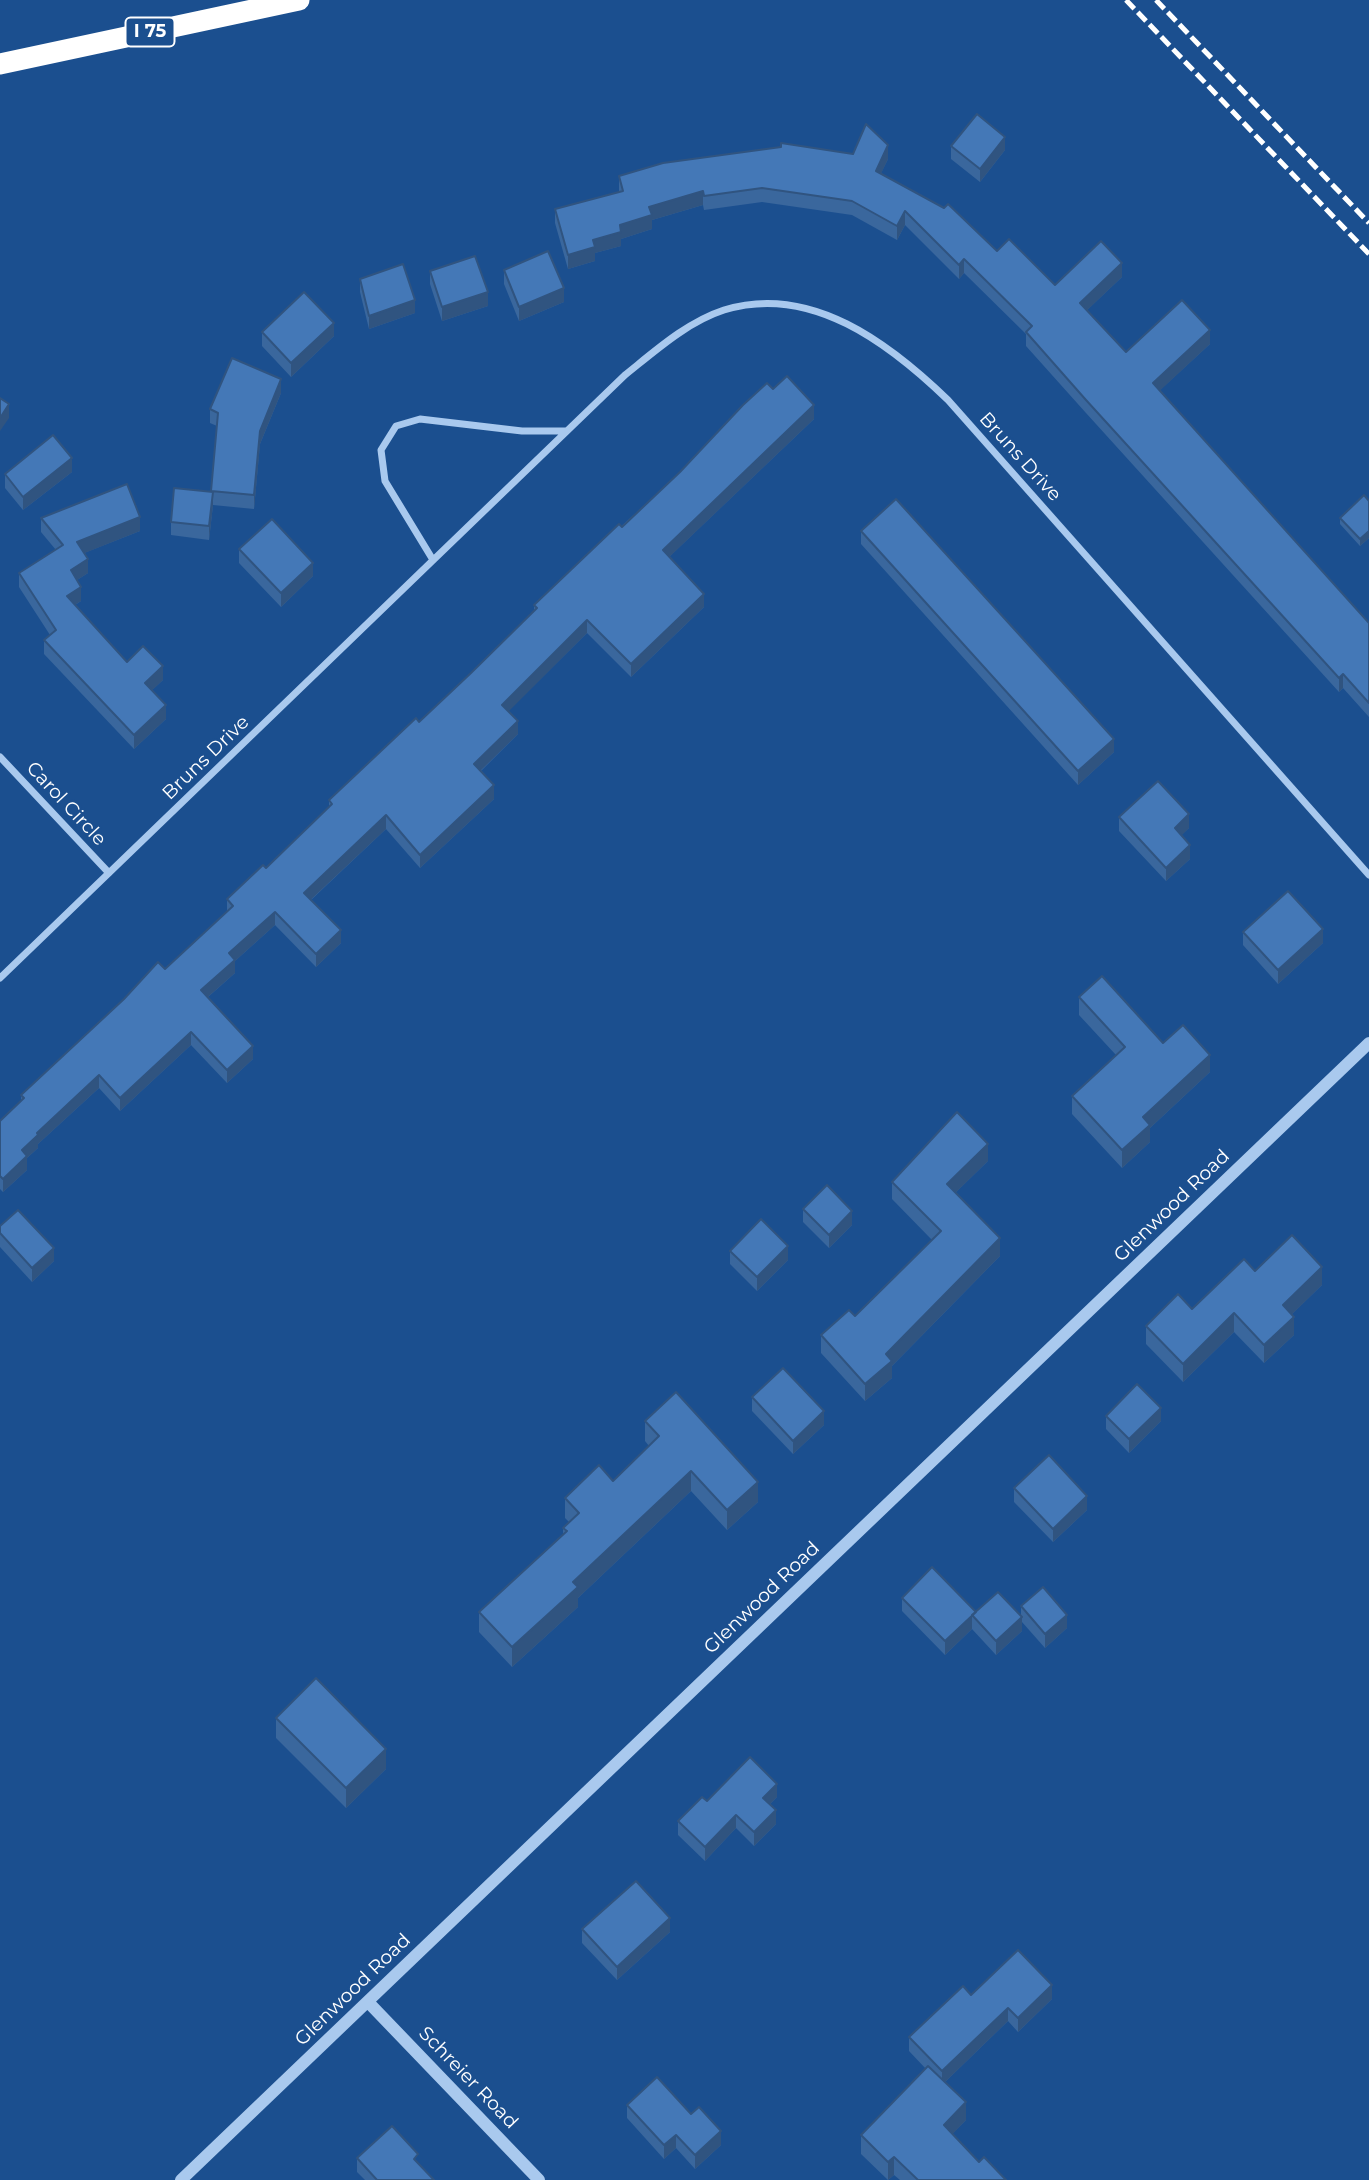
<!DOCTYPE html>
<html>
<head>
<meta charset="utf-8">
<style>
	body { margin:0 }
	canvas { display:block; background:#1b4f8f }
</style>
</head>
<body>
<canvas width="1369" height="2180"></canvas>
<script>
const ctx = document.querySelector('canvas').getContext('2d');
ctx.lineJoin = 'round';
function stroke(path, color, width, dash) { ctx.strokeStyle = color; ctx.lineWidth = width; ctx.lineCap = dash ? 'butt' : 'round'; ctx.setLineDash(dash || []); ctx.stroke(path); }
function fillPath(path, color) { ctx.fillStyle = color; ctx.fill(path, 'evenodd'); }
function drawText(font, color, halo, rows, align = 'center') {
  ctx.font = font + ' Montserrat,sans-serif'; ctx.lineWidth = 5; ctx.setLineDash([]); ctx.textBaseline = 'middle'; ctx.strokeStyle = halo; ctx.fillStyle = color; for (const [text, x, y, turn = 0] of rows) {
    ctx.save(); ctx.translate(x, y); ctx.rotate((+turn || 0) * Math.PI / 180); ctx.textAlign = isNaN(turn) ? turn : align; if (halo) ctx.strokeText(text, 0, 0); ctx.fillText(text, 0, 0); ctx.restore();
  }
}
stroke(new Path2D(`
	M 433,560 L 385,481 L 381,450 L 396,426 L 420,419 L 522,431 L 565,431
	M 0,757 L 109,873
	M 0,978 L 625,375 C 655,351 687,322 724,310 C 811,283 890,344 948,400 L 1369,875`), '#a9c9ee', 7);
stroke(new Path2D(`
	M 369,2003 L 539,2180
	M 181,2180 L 1369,1043`), '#a9c9ee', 12);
stroke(new Path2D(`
	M 0,64 L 299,0`), '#fff', 21);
stroke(new Path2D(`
	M 1126,0 L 1369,254
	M 1156,0 L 1369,223`), '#fff', 5, [12, 5]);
fillPath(new Path2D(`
	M 951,146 L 1005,150 L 980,182 L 951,159 Z
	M 888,159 L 881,173 L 997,251 L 1055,285 L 1122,277 L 1087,310 L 1126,352 L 1210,344 L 1160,390 L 1369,623 L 1369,717 L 1343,688 L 1339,692 L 1086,413 L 1026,346 L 1026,334 L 964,273 L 959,279 L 905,225 L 897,240 L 852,215 L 762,202 L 704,210 L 703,205 L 652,220 L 652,229 L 621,239 L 621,246 L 595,253 L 595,261 L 568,269 L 555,223 L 555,209 L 619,192 L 619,176 Z
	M 504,270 L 564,302 L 519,321 L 504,284 Z
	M 430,271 L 488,306 L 442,321 L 430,284 Z
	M 360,279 L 415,313 L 369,329 L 360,292 Z
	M 262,332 L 334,336 L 291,377 L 262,346 Z
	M 773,389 L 814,419 L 669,557 L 704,607 L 631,677 L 587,633 L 508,711 L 518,734 L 481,771 L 494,799 L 420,868 L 386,829 L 311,900 L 341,943 L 316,967 L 275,925 L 235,961 L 235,973 L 208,997 L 253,1059 L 227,1083 L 191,1045 L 120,1111 L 99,1088 L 38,1144 L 38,1148 L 27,1158 L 27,1170 L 3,1192 L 0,1189 L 0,1121 L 21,1101 L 21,1095 L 165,969 L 227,912 L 227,899 L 266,868 L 329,808 L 329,800 L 419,722 L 471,673 L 534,610 L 534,605 Z
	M 281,393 L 260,444 L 254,509 L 213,505 L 209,540 L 171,535 L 171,522 L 211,491 L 217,426 L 210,423 L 210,409 Z
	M 72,472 L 23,510 L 5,488 L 5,474 Z
	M 1369,501 L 1369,538 L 1360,546 L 1340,524 L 1340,518 Z
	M 41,518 L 140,531 L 84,553 L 88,573 L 77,580 L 81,601 L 75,605 L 127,662 L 163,680 L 152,690 L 166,719 L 134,749 L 44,654 L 44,640 L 50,635 L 19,587 L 19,573 L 56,550 L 41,532 Z
	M 861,531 L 1114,752 L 1078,785 L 861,544 Z
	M 239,549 L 313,576 L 281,607 L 239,563 Z
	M 1119,817 L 1189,828 L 1181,835 L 1190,859 L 1166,881 L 1119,831 Z
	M 1243,932 L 1323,943 L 1278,984 L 1243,945 Z
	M 1079,997 L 1163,1043 L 1210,1072 L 1150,1128 L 1150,1142 L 1122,1168 L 1072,1114 L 1072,1096 L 1116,1055 L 1079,1015 Z
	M 988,1161 L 955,1193 L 1000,1256 L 892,1366 L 892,1378 L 865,1401 L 821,1353 L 821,1335 L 855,1316 L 932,1240 L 892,1199 L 892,1182 Z
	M 803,1209 L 852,1225 L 829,1248 L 803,1222 Z
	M 0,1226 L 54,1261 L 32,1282 L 0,1247 Z
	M 730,1251 L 788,1260 L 757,1291 L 730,1264 Z
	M 1255,1271 L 1322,1285 L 1292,1314 L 1294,1335 L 1264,1363 L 1234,1332 L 1183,1382 L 1146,1344 L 1146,1326 L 1192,1309 Z
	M 752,1397 L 824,1425 L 793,1454 L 752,1411 Z
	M 1106,1416 L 1161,1421 L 1129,1453 L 1106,1429 Z
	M 645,1421 L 758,1502 L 727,1530 L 691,1491 L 578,1598 L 578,1607 L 512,1667 L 479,1632 L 479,1612 L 563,1534 L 563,1528 L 569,1522 L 565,1518 L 565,1498 L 613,1481 L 649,1446 L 645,1441 Z
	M 1014,1488 L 1087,1510 L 1053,1542 L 1014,1502 Z
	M 902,1598 L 976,1612 L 1021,1616 L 1021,1606 L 1067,1628 L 1045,1648 L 1022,1622 L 1022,1631 L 996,1655 L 972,1629 L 945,1655 L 902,1611 Z
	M 276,1718 L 386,1769 L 346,1808 L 276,1738 Z
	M 777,1797 L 770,1804 L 776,1824 L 754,1846 L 736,1828 L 705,1861 L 678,1835 L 678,1821 L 707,1801 Z
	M 582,1929 L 670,1932 L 617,1980 L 582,1943 Z
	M 971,1995 L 1052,1999 L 1018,2032 L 1008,2021 L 945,2082 L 966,2120 L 952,2134 L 979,2162 L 1006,2180 L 900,2180 L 894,2175 L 888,2180 L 861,2154 L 861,2135 L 926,2069 L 909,2051 L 909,2037 Z
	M 627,2105 L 691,2114 L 721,2145 L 695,2169 L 676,2148 L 664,2159 L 627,2118 Z
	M 357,2158 L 418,2164 L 434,2180 L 365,2180 L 357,2172 Z`), '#3a679d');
fillPath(new Path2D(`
	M 1005,137 L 1005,150 L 980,182 L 980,169 Z
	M 888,145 L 888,159 L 876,184 L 876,171 Z
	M 703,191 L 703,205 L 652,220 L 652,229 L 621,239 L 621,246 L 595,253 L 595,261 L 568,269 L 568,255 L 649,207 Z
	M 905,211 L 905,225 L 897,240 L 897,226 Z
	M 964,259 L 964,273 L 959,279 L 959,265 Z
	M 1122,263 L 1122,277 L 1080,317 L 1080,303 Z
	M 564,288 L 564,302 L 519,321 L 519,307 Z
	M 488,292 L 488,306 L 442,321 L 442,307 Z
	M 415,300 L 415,313 L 369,329 L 369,316 Z
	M 334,323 L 334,336 L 291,377 L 291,363 Z
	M 1210,330 L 1210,344 L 1153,397 L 1153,383 Z
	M 281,379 L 281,393 L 260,444 L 254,509 L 254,495 L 260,431 Z
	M 9,404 L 9,418 L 0,431 L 0,418 Z
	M 814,405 L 814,419 L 663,563 L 663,550 Z
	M 72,458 L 72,472 L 23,510 L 23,497 Z
	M 213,492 L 213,505 L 209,540 L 209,526 Z
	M 140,517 L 140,531 L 77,556 L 77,542 Z
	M 1369,531 L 1369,538 L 1360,546 L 1360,539 Z
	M 88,559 L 88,573 L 71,584 L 71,570 Z
	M 313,563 L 313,576 L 281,607 L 281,593 Z
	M 81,587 L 81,601 L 67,610 L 67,596 Z
	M 704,594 L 704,607 L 631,677 L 631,664 Z
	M 587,620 L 587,633 L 502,718 L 502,705 Z
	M 163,666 L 163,680 L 145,697 L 145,683 Z
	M 1343,674 L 1343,688 L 1339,692 L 1339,678 Z
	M 166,705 L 166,719 L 134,749 L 134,735 Z
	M 518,721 L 518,734 L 474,777 L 474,764 Z
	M 1114,739 L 1114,752 L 1078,785 L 1078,771 Z
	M 494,785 L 494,799 L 420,868 L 420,855 Z
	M 1189,814 L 1189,828 L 1175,842 L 1175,828 Z
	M 386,815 L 386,829 L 304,906 L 304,893 Z
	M 1190,845 L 1190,859 L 1166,881 L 1166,868 Z
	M 275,912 L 275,925 L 235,961 L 235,973 L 201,1003 L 201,990 L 229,953 Z
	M 1323,929 L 1323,943 L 1278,984 L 1278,970 Z
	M 341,930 L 341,943 L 316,967 L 316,954 Z
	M 191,1032 L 191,1045 L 120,1111 L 120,1098 Z
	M 253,1046 L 253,1059 L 227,1083 L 227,1070 Z
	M 1210,1055 L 1210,1072 L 1150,1128 L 1150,1142 L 1122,1168 L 1122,1150 L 1143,1117 Z
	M 99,1075 L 99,1088 L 38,1144 L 38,1148 L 27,1158 L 27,1170 L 3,1192 L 3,1179 L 22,1150 L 37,1133 Z
	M 988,1144 L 988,1161 L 947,1201 L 947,1184 Z
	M 852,1211 L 852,1225 L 829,1248 L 829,1235 Z
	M 1000,1238 L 1000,1256 L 892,1366 L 892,1378 L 865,1401 L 865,1384 L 886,1354 Z
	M 788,1246 L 788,1260 L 757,1291 L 757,1277 Z
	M 54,1248 L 54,1261 L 32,1282 L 32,1268 Z
	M 1322,1267 L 1322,1285 L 1283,1323 L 1283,1305 Z
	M 1234,1313 L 1234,1332 L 1183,1382 L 1183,1364 Z
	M 1294,1317 L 1294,1335 L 1264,1363 L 1264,1345 Z
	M 1161,1408 L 1161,1421 L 1129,1453 L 1129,1439 Z
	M 824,1411 L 824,1425 L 793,1454 L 793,1441 Z
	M 691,1471 L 691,1491 L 578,1598 L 578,1607 L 512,1667 L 512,1647 L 573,1582 Z
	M 758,1482 L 758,1502 L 727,1530 L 727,1510 Z
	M 1087,1496 L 1087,1510 L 1053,1542 L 1053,1529 Z
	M 972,1615 L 972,1629 L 945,1655 L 945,1641 Z
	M 1067,1615 L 1067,1628 L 1045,1648 L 1045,1634 Z
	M 1022,1617 L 1022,1631 L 996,1655 L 996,1641 Z
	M 386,1749 L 386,1769 L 346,1808 L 346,1788 Z
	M 777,1784 L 777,1797 L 763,1811 L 763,1798 Z
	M 776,1810 L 776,1824 L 754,1846 L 754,1832 Z
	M 736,1815 L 736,1828 L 705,1861 L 705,1847 Z
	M 670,1918 L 670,1932 L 617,1980 L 617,1967 Z
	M 1052,1985 L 1052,1999 L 1018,2032 L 1018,2018 Z
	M 1008,2008 L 1008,2021 L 942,2085 L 942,2071 Z
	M 966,2102 L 966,2120 L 944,2143 L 944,2125 Z
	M 721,2131 L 721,2145 L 695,2169 L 695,2155 Z
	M 676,2135 L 676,2148 L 664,2159 L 664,2145 Z
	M 894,2157 L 894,2175 L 888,2180 L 888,2162 Z`), '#305480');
const building = new Path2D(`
	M 977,114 L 1005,137 L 980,169 L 951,146 Z
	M 866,124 L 888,145 L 876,171 L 944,208 L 948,204 L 997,251 L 1009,239 L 1055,285 L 1101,241 L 1122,263 L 1080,303 L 1126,352 L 1182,300 L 1210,330 L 1153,383 L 1369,623 L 1369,703 L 1343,674 L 1339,678 L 1086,400 L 1026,332 L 1032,326 L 964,259 L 959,265 L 905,211 L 897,226 L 852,201 L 762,188 L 704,196 L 703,191 L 649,207 L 652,215 L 620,225 L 621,232 L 593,240 L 595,247 L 568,255 L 555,209 L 623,191 L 619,176 L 663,163 L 781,147 L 781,143 L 853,154 Z
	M 548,251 L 564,288 L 519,307 L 504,270 Z
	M 475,256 L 488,292 L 442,307 L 430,271 Z
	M 403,264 L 415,300 L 369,316 L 360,279 Z
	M 304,292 L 334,323 L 291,363 L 262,332 Z
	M 232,358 L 281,379 L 260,431 L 254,495 L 211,491 L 218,413 L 210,409 Z
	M 787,376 L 814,405 L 663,550 L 704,594 L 631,664 L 587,620 L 502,705 L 518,721 L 474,764 L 494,785 L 420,855 L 386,815 L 304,893 L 341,930 L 316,954 L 275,912 L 229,953 L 235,960 L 201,990 L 253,1046 L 227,1070 L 191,1032 L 120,1098 L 99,1075 L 37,1133 L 38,1135 L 22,1150 L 27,1156 L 3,1179 L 0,1176 L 0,1121 L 24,1098 L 21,1095 L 124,999 L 158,962 L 165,969 L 233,906 L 227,899 L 263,865 L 266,868 L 332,804 L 329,800 L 416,718 L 419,722 L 471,673 L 537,608 L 534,605 L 619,524 L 622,527 L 680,472 L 743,405 L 767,383 L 773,389 Z
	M 0,398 L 9,404 L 0,418 Z
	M 53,435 L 72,458 L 23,497 L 5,474 Z
	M 127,484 L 140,517 L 77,542 L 88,559 L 71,570 L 81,587 L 67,596 L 127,662 L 143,646 L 163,666 L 145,683 L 166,705 L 134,735 L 44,640 L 56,630 L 19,573 L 63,545 L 41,518 Z
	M 174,488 L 213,492 L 209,526 L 171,522 Z
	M 1364,495 L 1369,501 L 1369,531 L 1360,539 L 1340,518 Z
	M 896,499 L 1114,739 L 1078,771 L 861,531 Z
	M 272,519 L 313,563 L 281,593 L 239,549 Z
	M 1158,781 L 1189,814 L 1175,828 L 1190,845 L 1166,868 L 1119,817 Z
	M 1288,891 L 1323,929 L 1278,970 L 1243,932 Z
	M 1102,976 L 1163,1043 L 1183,1025 L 1210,1055 L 1143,1117 L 1150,1125 L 1122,1150 L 1072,1096 L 1125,1047 L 1079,997 Z
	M 957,1112 L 988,1144 L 947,1184 L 1000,1238 L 886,1354 L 892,1361 L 865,1384 L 821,1335 L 849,1310 L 855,1316 L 941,1231 L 892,1182 Z
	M 827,1185 L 852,1211 L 829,1235 L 803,1209 Z
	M 18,1210 L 54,1248 L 32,1268 L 0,1233 L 0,1226 Z
	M 761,1219 L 788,1246 L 757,1277 L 730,1251 Z
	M 1292,1235 L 1322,1267 L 1283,1305 L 1294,1317 L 1264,1345 L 1234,1313 L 1183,1364 L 1146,1326 L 1178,1294 L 1192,1309 L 1244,1259 L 1255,1271 Z
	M 783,1368 L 824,1411 L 793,1441 L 752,1397 Z
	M 1137,1384 L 1161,1408 L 1129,1439 L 1106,1416 Z
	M 676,1392 L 758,1482 L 727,1510 L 691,1471 L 573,1582 L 578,1587 L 512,1647 L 479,1612 L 567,1531 L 563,1528 L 579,1513 L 565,1498 L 599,1465 L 613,1481 L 659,1436 L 645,1421 Z
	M 1049,1455 L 1087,1496 L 1053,1529 L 1014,1488 Z
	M 932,1567 L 976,1612 L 945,1641 L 902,1598 Z
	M 1043,1587 L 1067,1615 L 1045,1634 L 1021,1606 Z
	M 998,1592 L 1022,1617 L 996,1641 L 972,1615 Z
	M 316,1678 L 386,1749 L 346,1788 L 276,1718 Z
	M 750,1757 L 777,1784 L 763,1798 L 776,1810 L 754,1832 L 736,1815 L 705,1847 L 678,1821 L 702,1797 L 707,1801 Z
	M 636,1881 L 670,1918 L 617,1967 L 582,1929 Z
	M 1018,1950 L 1052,1985 L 1018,2018 L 1008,2008 L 942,2071 L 909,2037 L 963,1986 L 971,1995 Z
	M 928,2066 L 966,2102 L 944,2125 L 979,2162 L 984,2157 L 1006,2180 L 918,2180 L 894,2157 L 888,2162 L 861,2135 Z
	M 657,2077 L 691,2114 L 699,2107 L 721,2131 L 695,2155 L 676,2135 L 664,2145 L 627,2105 Z
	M 392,2126 L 418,2154 L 414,2159 L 434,2180 L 377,2180 L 357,2158 Z`);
fillPath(building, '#4478b7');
stroke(building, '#305480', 2);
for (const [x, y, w] of [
	[150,32,49]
]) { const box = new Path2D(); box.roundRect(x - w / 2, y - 14.5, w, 29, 5); ctx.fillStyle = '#1b4f8f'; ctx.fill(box); stroke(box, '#fff', 2); }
drawText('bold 18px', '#fff', null, [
	["I 75",150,32]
]);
drawText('19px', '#fff', '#1b4f8f', [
	["Bruns Drive",1020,457,48],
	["Bruns Drive",206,758,-44],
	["Carol Circle",66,804,47],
	["Glenwood Road",1172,1206,-44],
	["Glenwood Road",762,1598,-44],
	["Glenwood Road",353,1990,-44],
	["Schreier Road",468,2078,46]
]);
</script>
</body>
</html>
